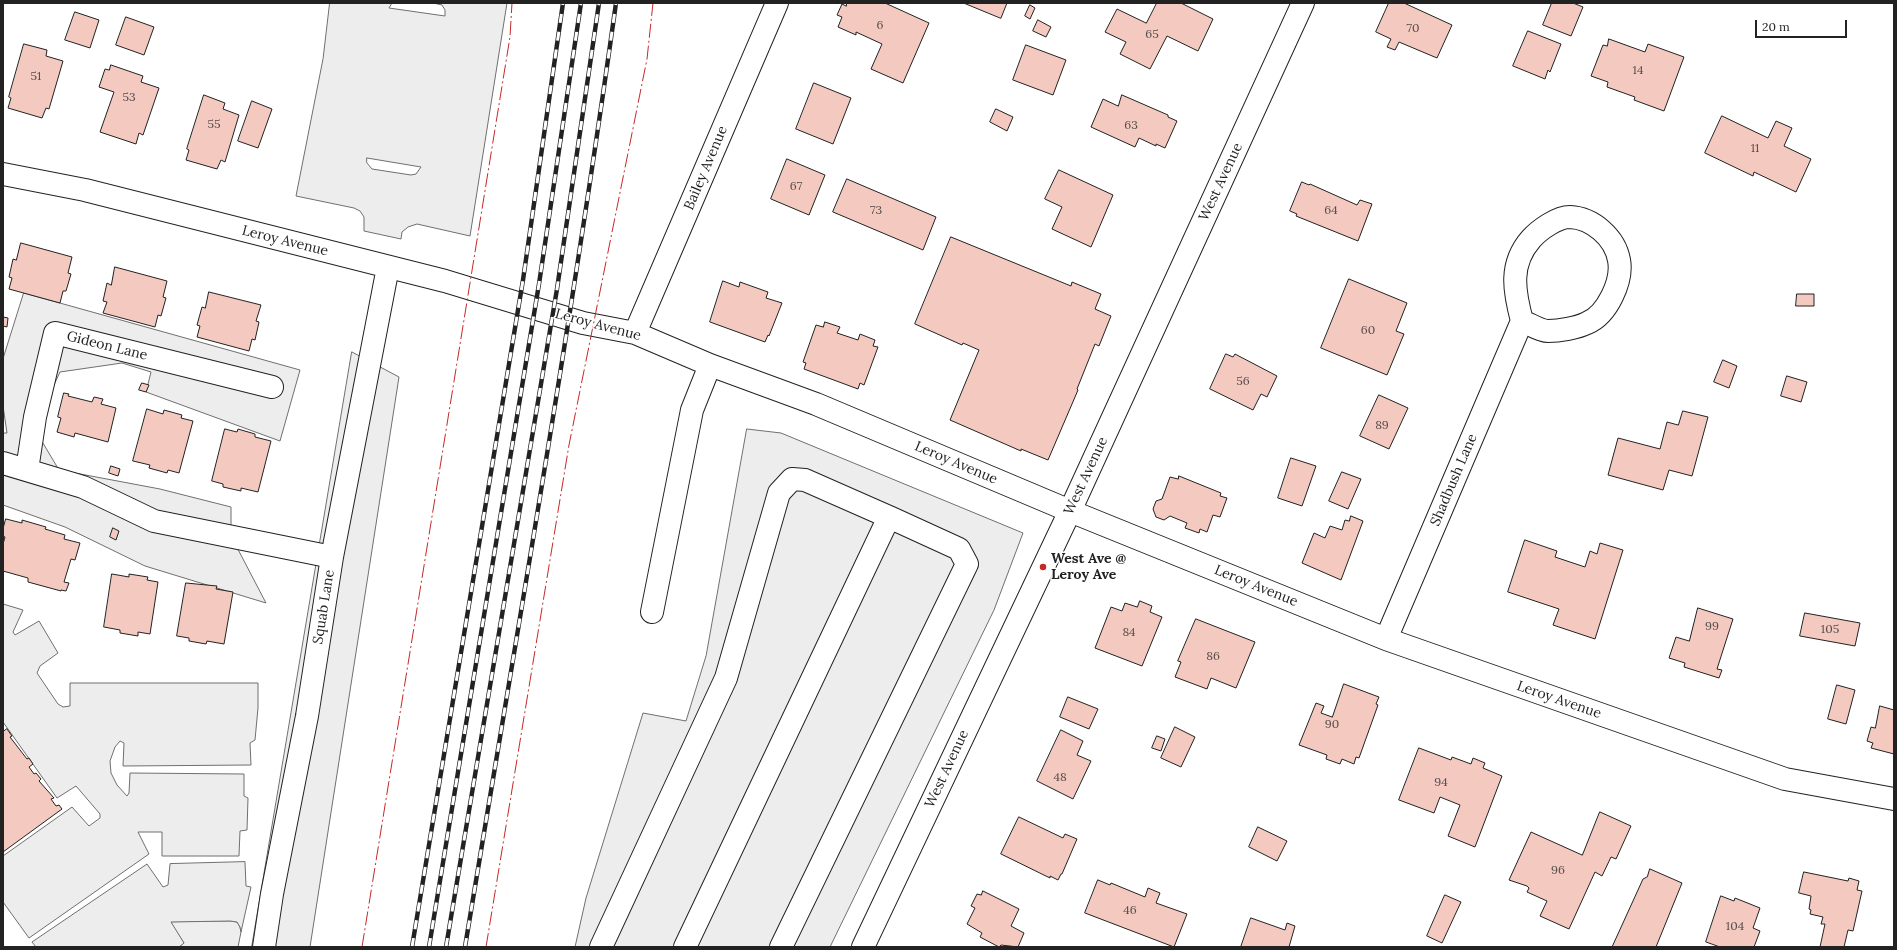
<!DOCTYPE html>
<html>
<head>
<meta charset="utf-8">
<style>
	body { margin:0 }
	#map { position:relative; width:1897px; height:950px; overflow:hidden; background:#fff; font-family:Lora,serif }
	canvas { display:block }
	.frame { position:absolute; inset:0; border:4px solid #222; pointer-events:none }
	.scale { position:absolute; left:1755px; top:20px; width:92px; height:18px; box-sizing:border-box; border:2px solid #222; border-top:0; padding-left:5px; font-size:12px; line-height:14px; white-space:nowrap; color:#222; -webkit-text-stroke:3px #fff; paint-order:stroke }
</style>
</head>
<body>
<div id="map">
<canvas width="1897" height="950"></canvas>
<div class="frame"></div>
<div class="scale">20 m</div>
</div>
<script>
const ctx = document.querySelector('canvas').getContext('2d');
ctx.lineJoin = 'round';
function fillPath(path, color) { ctx.fillStyle = color; ctx.fill(path, 'evenodd'); }
function stroke(path, color, width, dash) { ctx.strokeStyle = color; ctx.lineWidth = width; ctx.lineCap = dash ? 'butt' : 'round'; ctx.setLineDash(dash || []); ctx.stroke(path); }
function drawText(font, color, halo, rows, align = 'center') {
  ctx.font = font + ' Lora,serif'; ctx.lineWidth = 3; ctx.setLineDash([]); ctx.textBaseline = 'middle'; ctx.strokeStyle = halo; ctx.fillStyle = color; for (const [text, x, y, turn = 0] of rows) {
    ctx.save(); ctx.translate(x, y); ctx.rotate((+turn || 0) * Math.PI / 180); ctx.textAlign = isNaN(turn) ? turn : align; if (halo) ctx.strokeText(text, 0, 0); ctx.fillText(text, 0, 0); ctx.restore();
  }
}
const green = new Path2D(`
	M 230,921 L 237,922 L 240,927 L 241,932 L 238,947 L 179,947 L 184,943 L 170,922 Z`);
fillPath(green, '#eee');
stroke(green, '#6f6f6f', 1);
const parking = new Path2D(`
	M 330,3 L 392,3 L 389,8 L 445,16 L 445,10 L 442,5 L 433,3 L 507,3 L 470,236 L 417,224 L 408,227 L 402,232 L 401,239 L 364,231 L 364,217 L 360,211 L 354,208 L 296,196 L 323,59 ZM 367,158 L 421,167 L 416,174 L 411,175 L 372,169 L 367,163 Z
	M 24,293 L 300,370 L 280,441 L 146,392 L 151,372 L 122,363 L 60,372 L 34,428 L 59,470 L 160,489 L 231,507 L 231,536 L 266,603 L 145,566 L 65,527 L 3,505 L 3,433 L 7,433 L 3,406 L 3,359 Z
	M 352,352 L 399,377 L 310,947 L 252,947 Z
	M 747,429 L 781,433 L 1023,533 L 994,610 L 830,947 L 575,947 L 586,898 L 643,713 L 686,721 L 706,656 Z
	M 3,604 L 23,610 L 13,632 L 15,635 L 39,621 L 58,653 L 40,666 L 37,673 L 58,704 L 63,707 L 70,706 L 70,683 L 258,683 L 258,708 L 255,740 L 250,743 L 251,765 L 123,766 L 124,743 L 120,741 L 115,747 L 110,761 L 111,773 L 117,785 L 127,796 L 129,793 L 130,773 L 244,774 L 244,796 L 248,798 L 247,830 L 240,831 L 239,856 L 162,856 L 162,832 L 138,832 L 149,854 L 29,938 L 3,902 L 3,856 L 72,807 L 89,826 L 100,818 L 100,814 L 76,786 L 57,798 L 3,722 Z
	M 245,862 L 246,886 L 251,887 L 241,932 L 240,927 L 237,922 L 230,921 L 171,922 L 184,943 L 179,947 L 36,947 L 32,942 L 147,864 L 163,887 L 168,885 L 170,864 Z`);
fillPath(parking, '#ededed');
stroke(parking, '#6f6f6f', 1);
const building = new Path2D(`
	M 847,3 L 885,3 L 929,23 L 903,83 L 871,69 L 882,44 L 856,32 L 856,35 L 838,27 L 842,17 L 837,15 L 842,4 L 846,6 Z
	M 964,3 L 1007,3 L 1001,18 Z
	M 1157,3 L 1181,3 L 1213,19 L 1198,51 L 1167,36 L 1150,69 L 1120,54 L 1126,42 L 1105,32 L 1117,9 L 1146,23 Z
	M 1389,3 L 1404,3 L 1452,25 L 1437,58 L 1399,42 L 1395,50 L 1387,47 L 1391,39 L 1376,32 Z
	M 1552,3 L 1573,3 L 1583,7 L 1571,36 L 1543,25 Z
	M 1030,5 L 1035,8 L 1030,19 L 1025,16 Z
	M 75,12 L 99,20 L 90,48 L 65,40 Z
	M 126,17 L 154,27 L 144,55 L 116,45 Z
	M 1038,20 L 1051,27 L 1046,37 L 1033,31 Z
	M 1528,31 L 1561,44 L 1550,72 L 1548,70 L 1545,79 L 1513,66 Z
	M 1609,39 L 1645,52 L 1648,44 L 1684,57 L 1664,111 L 1634,100 L 1635,97 L 1607,87 L 1608,82 L 1591,76 L 1603,45 L 1607,46 Z
	M 24,44 L 47,50 L 46,56 L 63,61 L 49,109 L 46,108 L 42,118 L 8,108 L 11,98 L 9,97 Z
	M 1026,45 L 1066,60 L 1053,95 L 1013,80 Z
	M 111,65 L 143,76 L 141,82 L 159,88 L 143,135 L 139,133 L 136,144 L 100,132 L 114,92 L 99,87 L 105,69 L 109,70 Z
	M 814,83 L 851,98 L 833,144 L 796,129 Z
	M 204,95 L 225,103 L 223,109 L 239,115 L 225,162 L 221,160 L 217,169 L 186,160 L 189,150 L 187,149 Z
	M 1122,95 L 1168,115 L 1168,117 L 1177,121 L 1165,148 L 1156,144 L 1156,146 L 1139,138 L 1135,147 L 1091,127 L 1103,99 L 1118,106 Z
	M 252,101 L 272,109 L 258,148 L 238,141 Z
	M 996,109 L 1013,117 L 1007,131 L 990,122 Z
	M 1722,116 L 1768,138 L 1776,121 L 1792,128 L 1784,146 L 1811,159 L 1796,192 L 1754,172 L 1753,176 L 1705,153 Z
	M 787,159 L 825,175 L 809,215 L 771,199 Z
	M 1059,170 L 1113,195 L 1091,247 L 1052,229 L 1062,207 L 1045,199 Z
	M 847,179 L 936,217 L 923,250 L 833,212 Z
	M 1302,182 L 1309,185 L 1310,184 L 1357,205 L 1360,200 L 1372,204 L 1358,241 L 1296,216 L 1297,214 L 1290,211 Z
	M 951,237 L 1071,286 L 1072,282 L 1101,294 L 1095,309 L 1111,316 L 1099,346 L 1095,344 L 1077,389 L 1078,390 L 1048,460 L 1021,449 L 1021,451 L 950,420 L 979,350 L 963,343 L 962,345 L 915,324 Z
	M 21,243 L 72,257 L 68,273 L 71,274 L 66,291 L 63,291 L 60,303 L 9,289 L 12,278 L 9,277 L 13,259 L 16,260 Z
	M 115,267 L 167,281 L 163,297 L 166,298 L 161,316 L 158,315 L 155,327 L 103,313 L 107,302 L 103,301 L 107,283 L 111,285 Z
	M 1349,279 L 1407,303 L 1396,331 L 1404,334 L 1387,375 L 1321,348 Z
	M 723,281 L 739,287 L 740,282 L 768,292 L 766,298 L 782,303 L 769,336 L 768,335 L 765,342 L 710,322 Z
	M 209,292 L 261,305 L 256,321 L 259,322 L 255,340 L 252,339 L 249,351 L 197,337 L 200,326 L 197,325 L 202,307 L 205,308 Z
	M 1797,294 L 1814,294 L 1814,306 L 1796,306 Z
	M 3,317 L 8,318 L 7,327 L 3,326 Z
	M 825,322 L 840,327 L 837,333 L 858,340 L 860,334 L 875,340 L 873,346 L 878,347 L 864,385 L 860,383 L 858,389 L 804,369 L 806,363 L 803,362 L 816,325 L 823,327 Z
	M 1226,354 L 1233,357 L 1235,354 L 1277,376 L 1267,397 L 1261,394 L 1253,410 L 1210,389 Z
	M 1723,360 L 1737,366 L 1729,388 L 1714,382 Z
	M 1787,376 L 1807,382 L 1801,402 L 1781,396 Z
	M 142,383 L 149,385 L 146,392 L 139,390 Z
	M 64,393 L 69,394 L 68,396 L 92,402 L 94,397 L 103,399 L 101,404 L 116,408 L 108,442 L 75,433 L 74,437 L 57,432 L 61,418 L 58,417 Z
	M 1379,395 L 1408,408 L 1389,449 L 1360,436 Z
	M 147,409 L 163,414 L 164,410 L 182,415 L 181,418 L 193,421 L 179,473 L 168,470 L 167,473 L 149,468 L 150,465 L 133,461 Z
	M 1683,411 L 1708,417 L 1692,476 L 1669,470 L 1663,490 L 1608,475 L 1618,438 L 1660,449 L 1667,422 L 1678,425 Z
	M 225,429 L 237,432 L 238,429 L 255,434 L 255,437 L 271,441 L 258,492 L 241,488 L 241,491 L 223,487 L 223,484 L 212,481 Z
	M 1291,458 L 1316,466 L 1302,506 L 1278,498 Z
	M 111,466 L 120,469 L 118,476 L 109,473 Z
	M 1342,472 L 1361,479 L 1348,509 L 1329,501 Z
	M 1179,476 L 1221,493 L 1220,496 L 1227,498 L 1220,517 L 1213,515 L 1207,532 L 1200,529 L 1199,533 L 1185,528 L 1187,523 L 1170,516 L 1164,520 L 1156,517 L 1153,509 L 1156,501 L 1162,499 L 1170,477 L 1178,479 Z
	M 1351,516 L 1363,521 L 1341,580 L 1302,563 L 1314,533 L 1325,538 L 1330,526 L 1342,530 L 1345,520 L 1349,521 Z
	M 6,519 L 22,523 L 22,520 L 46,527 L 45,529 L 65,535 L 64,539 L 80,543 L 75,560 L 71,559 L 64,582 L 69,583 L 66,591 L 61,590 L 61,591 L 28,582 L 28,578 L 3,571 L 3,544 L 5,537 L 3,536 L 3,529 Z
	M 113,528 L 119,531 L 116,540 L 110,537 Z
	M 1525,540 L 1557,551 L 1555,557 L 1585,567 L 1590,551 L 1597,554 L 1600,543 L 1623,550 L 1595,639 L 1553,625 L 1559,609 L 1508,592 Z
	M 112,574 L 129,577 L 129,574 L 148,577 L 147,580 L 158,582 L 150,634 L 138,632 L 138,636 L 120,633 L 120,630 L 104,627 Z
	M 186,583 L 217,586 L 216,589 L 233,592 L 224,644 L 207,641 L 206,644 L 189,641 L 189,638 L 177,636 Z
	M 1140,601 L 1152,606 L 1150,612 L 1162,617 L 1142,666 L 1095,648 L 1111,607 L 1122,611 L 1125,603 L 1137,607 Z
	M 1698,608 L 1733,619 L 1717,669 L 1722,670 L 1719,678 L 1684,667 L 1685,663 L 1669,658 L 1676,637 L 1689,641 Z
	M 1805,613 L 1860,623 L 1855,646 L 1800,636 Z
	M 1196,619 L 1255,642 L 1236,688 L 1211,678 L 1207,689 L 1175,677 L 1181,662 L 1178,661 Z
	M 1344,684 L 1379,697 L 1376,704 L 1378,705 L 1359,758 L 1356,757 L 1354,764 L 1342,759 L 1340,764 L 1326,759 L 1327,755 L 1299,745 L 1316,703 L 1324,706 L 1321,713 L 1332,717 Z
	M 1837,685 L 1855,690 L 1846,724 L 1828,719 Z
	M 1068,697 L 1098,709 L 1089,729 L 1060,717 Z
	M 1880,706 L 1894,710 L 1894,754 L 1871,748 L 1873,743 L 1867,741 L 1871,727 L 1875,728 Z
	M 1175,727 L 1195,737 L 1181,767 L 1161,758 Z
	M 7,729 L 12,736 L 10,737 L 27,759 L 29,758 L 33,764 L 29,767 L 34,774 L 36,773 L 41,779 L 39,781 L 54,798 L 51,799 L 56,806 L 59,805 L 62,809 L 3,852 L 3,732 Z
	M 1061,730 L 1083,741 L 1077,755 L 1091,761 L 1073,799 L 1037,781 Z
	M 1157,736 L 1165,739 L 1161,751 L 1152,748 Z
	M 1419,748 L 1451,760 L 1452,757 L 1471,764 L 1473,758 L 1485,763 L 1483,768 L 1502,776 L 1475,847 L 1448,836 L 1460,805 L 1440,797 L 1434,813 L 1399,800 Z
	M 1600,812 L 1631,826 L 1616,859 L 1611,857 L 1602,876 L 1595,872 L 1569,929 L 1540,916 L 1547,901 L 1527,892 L 1529,888 L 1527,886 L 1509,880 L 1531,832 L 1582,855 Z
	M 1019,817 L 1063,838 L 1065,834 L 1077,839 L 1062,874 L 1061,874 L 1058,880 L 1050,876 L 1050,878 L 1001,854 Z
	M 1258,827 L 1287,841 L 1277,861 L 1249,847 Z
	M 1650,869 L 1682,883 L 1656,947 L 1612,947 L 1643,879 L 1647,877 Z
	M 1804,872 L 1848,881 L 1849,878 L 1859,881 L 1857,890 L 1862,891 L 1853,931 L 1848,930 L 1844,947 L 1820,947 L 1825,924 L 1821,924 L 1823,917 L 1810,914 L 1811,910 L 1809,909 L 1811,896 L 1799,893 Z
	M 1098,880 L 1110,885 L 1111,883 L 1145,897 L 1148,888 L 1160,893 L 1156,903 L 1187,914 L 1174,947 L 1085,913 Z
	M 983,891 L 1019,909 L 1011,926 L 1024,933 L 1018,947 L 1001,945 L 999,947 L 980,937 L 982,933 L 967,924 L 975,908 L 971,906 L 977,894 L 981,895 Z
	M 1445,895 L 1461,902 L 1442,943 L 1427,936 Z
	M 1721,896 L 1734,901 L 1735,898 L 1760,908 L 1753,928 L 1760,931 L 1754,947 L 1720,947 L 1706,942 Z
	M 1251,918 L 1285,930 L 1287,923 L 1295,926 L 1289,947 L 1241,947 Z`);
fillPath(building, '#f3c9c0');
stroke(building, '#222', 1);
const minor = new Path2D(`
	M 3,174 L 85,190 L 445,281 L 583,323 L 635,333 L 710,365 L 816,404 L 1070,511 L 1386,639 L 1785,779 L 1894,799
	M 635,333 L 777,3
	M 3,463 L 83,487 L 154,521 L 332,557
	M 27,470 L 35,417 L 55,333 L 272,387
	M 652,612 L 692,410 L 710,365
	M 1386,639 L 1522,321 C 1514,291 1509,264 1531,239 C 1539,230 1557,217 1570,217 C 1593,218 1615,238 1619,260 C 1623,281 1607,315 1587,323 C 1577,328 1559,331 1548,331 C 1540,331 1530,324 1522,321
	M 264,947 L 272,894 L 307,716 L 332,557 L 388,267
	M 601,947 L 726,678 L 779,493 L 792,479 L 805,480 L 889,517
	M 685,947 L 889,517 L 959,549 L 967,564 L 781,947`);
const major = new Path2D(`
	M 863,947 L 1070,511 L 1303,3`);
stroke(minor, '#222', 24);
stroke(major, '#222', 24);
stroke(minor, '#fff', 22);
stroke(major, '#fff', 22);
const rail = new Path2D(`
	M 412,947 L 523,280 L 563,3
	M 429,947 L 539,284 L 581,3
	M 446,947 L 557,289 L 599,3
	M 465,947 C 517,633 572,319 616,3`);
stroke(rail, '#222', 4.5);
stroke(rail, '#fff', 3, [9]);
stroke(new Path2D(`
	M 362,947 L 510,37 L 512,3
	M 486,947 L 569,445 L 647,59 L 653,3`), '#c62828', 1, [14, 3, 2, 3]);
for (const [x, y, r, color] of [
	[1043,567,4,"#c62828"]
]) { const dot = new Path2D(); dot.arc(x, y, r, 0, 2 * Math.PI); ctx.fillStyle = color; ctx.fill(dot); stroke(dot, '#fff', 1.5); }
drawText('12px', '#564c4a', null, [
	["6",880,26],
	["70",1413,29],
	["65",1152,35],
	["14",1638,71],
	["51",36,77],
	["53",129,98],
	["55",214,125],
	["63",1131,126],
	["11",1755,149],
	["67",796,187],
	["73",876,211],
	["64",1331,211],
	["60",1368,331],
	["56",1243,382],
	["89",1382,426],
	["99",1712,627],
	["105",1830,630],
	["84",1129,633],
	["86",1213,657],
	["90",1332,725],
	["48",1060,778],
	["94",1441,783],
	["96",1558,871],
	["46",1130,911],
	["104",1735,927]
]);
drawText('14px', '#222', '#fff', [
	["Bailey Avenue",706,168,-67],
	["West Avenue",1221,182,-65],
	["Leroy Avenue",285,241,14],
	["Leroy Avenue",598,325,15],
	["Gideon Lane",107,346,14],
	["Leroy Avenue",956,463,23],
	["West Avenue",1086,476,-65],
	["Shadbush Lane",1454,480,-67],
	["Leroy Avenue",1256,586,22],
	["Squab Lane",324,607,-81],
	["Leroy Avenue",1559,700,19],
	["West Avenue",947,769,-65]
]);
drawText('bold 14px', '#222', '#fff', [
	["West Ave @",1051,559],
	["Leroy Ave",1051,575]
], 'left');
</script>
</body>
</html>
